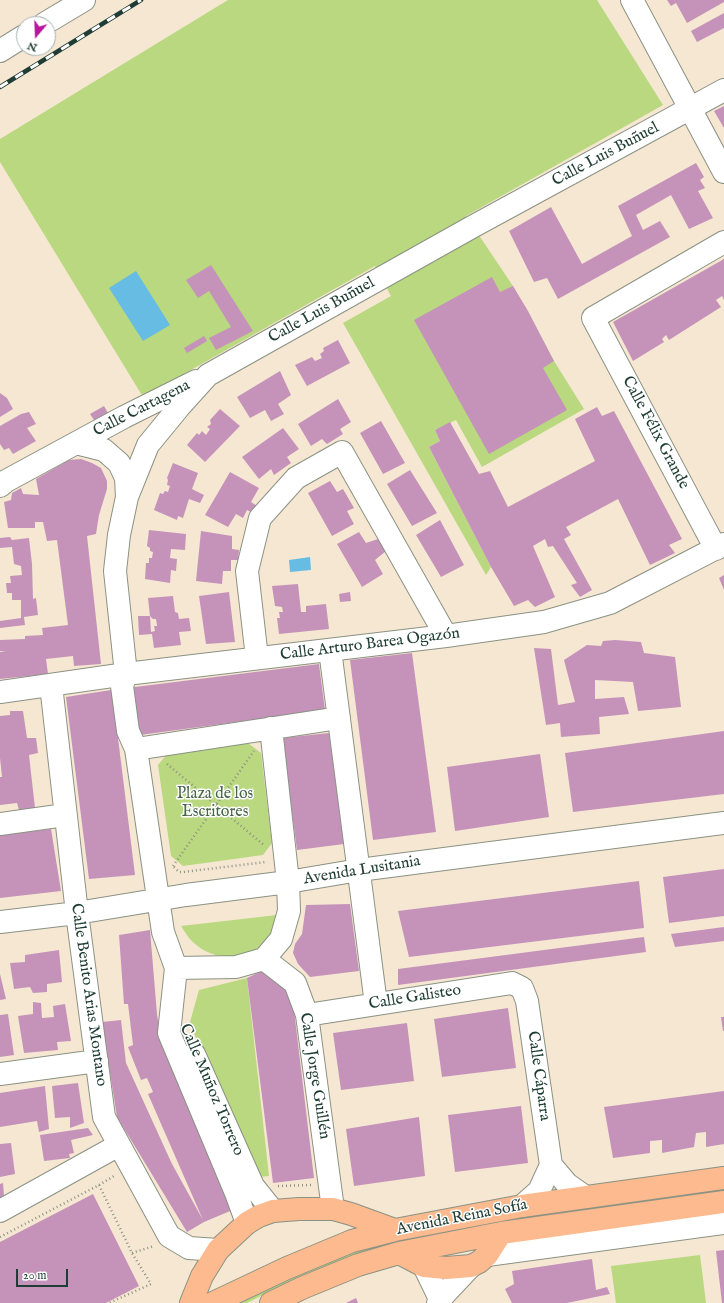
<!DOCTYPE html>
<html>
<head>
<meta charset="utf-8">
<style>
	body { margin:0 }
	#map { position:relative; width:724px; height:1303px; overflow:hidden; background:#f6e7d2; font-family:"IM FELL English",serif }
	canvas { display:block }
	.north { position:absolute; left:16px; top:16px; width:40px; height:40px; box-sizing:border-box; background:#fff; border:1px solid #a5b1ae; border-radius:50%; rotate:199deg; font-size:11px; font-weight:700; line-height:16px; text-align:center; color:#1f3d34 }
	.north::after { content:''; display:block; margin:auto; width:14px; height:18px; background:#b5179e; clip-path:polygon(50% 0,100% 100%,50% 72%,0 100%) }
	.scale { position:absolute; left:16px; top:1269px; width:52px; height:18px; box-sizing:border-box; border:2px solid #1f3d34; border-top:0; padding-left:5px; font-size:12px; line-height:14px; white-space:nowrap; color:#1f3d34; -webkit-text-stroke:3px #fff; paint-order:stroke }
</style>
</head>
<body>
<div id="map">
<canvas width="724" height="1303"></canvas>
<div class="north">N</div>
<div class="scale">20 m</div>
</div>
<script>
const ctx = document.querySelector('canvas').getContext('2d');
ctx.lineJoin = 'round';
function fillPath(path, color) { ctx.fillStyle = color; ctx.fill(path, 'evenodd'); }
function stroke(path, color, width, dash) { ctx.strokeStyle = color; ctx.lineWidth = width; ctx.lineCap = dash ? 'butt' : 'round'; ctx.setLineDash(dash || []); ctx.stroke(path); }
function drawText(font, color, halo, rows, align = 'center') {
  ctx.font = font + ' "IM FELL English",serif'; ctx.lineWidth = 3; ctx.setLineDash([]); ctx.textBaseline = 'middle'; ctx.strokeStyle = halo; ctx.fillStyle = color; for (const [text, x, y, turn = 0] of rows) {
    ctx.save(); ctx.translate(x, y); ctx.rotate((+turn || 0) * Math.PI / 180); ctx.textAlign = isNaN(turn) ? turn : align; if (halo) ctx.strokeText(text, 0, 0); ctx.fillText(text, 0, 0); ctx.restore();
  }
}
fillPath(new Path2D(`
	M 228,0 L 597,0 L 663,105 L 466,216 L 513,286 L 554,361 L 584,409 L 482,467 L 456,420 L 435,430 L 440,441 L 429,447 L 491,567 L 486,575 L 343,323 L 391,296 L 375,266 L 143,397 L 0,162 L 0,139 Z
	M 248,743 L 261,753 L 272,843 L 263,855 L 183,866 L 171,856 L 158,765 L 167,754 Z
	M 277,915 C 275,921 274,928 271,933 C 267,940 255,953 246,955 C 228,960 208,956 194,943 C 189,939 185,932 181,926 Z
	M 247,978 L 269,1176 L 249,1178 L 190,1022 L 199,990 Z
	M 724,1188 L 724,1192 L 299,1277 L 247,1303 L 236,1303 L 297,1273 L 354,1251 L 451,1227 Z
	M 700,1255 L 706,1303 L 616,1303 L 611,1266 Z`), '#b9d87f');
fillPath(new Path2D(`
	M 136,271 L 170,325 L 143,341 L 109,288 Z
	M 310,557 L 311,570 L 290,572 L 289,560 Z`), '#66bce3');
fillPath(new Path2D(`
	M 667,0 L 724,0 L 724,2 L 687,23 L 676,3 L 671,6 Z
	M 724,13 L 724,28 L 697,42 L 691,31 Z
	M 724,106 L 724,128 L 714,111 Z
	M 696,163 L 704,177 L 700,180 L 705,188 L 698,191 L 713,218 L 689,229 L 671,195 L 636,215 L 643,230 L 660,221 L 670,237 L 558,299 L 547,278 L 534,282 L 509,231 L 551,207 L 582,264 L 632,236 L 618,206 Z
	M 724,259 L 724,300 L 722,296 L 716,300 L 721,307 L 669,340 L 666,335 L 662,339 L 664,342 L 633,361 L 613,322 Z
	M 211,265 L 253,331 L 216,350 L 209,338 L 231,327 L 209,291 L 198,298 L 186,280 Z
	M 492,277 L 500,292 L 513,286 L 528,311 L 554,361 L 543,368 L 567,410 L 489,454 L 414,320 Z
	M 204,336 L 207,341 L 187,353 L 184,348 Z
	M 338,340 L 350,363 L 307,386 L 295,365 L 312,357 L 315,361 L 322,358 L 320,354 L 324,351 L 323,348 Z
	M 280,371 L 291,395 L 278,404 L 284,414 L 271,421 L 265,410 L 250,418 L 237,397 Z
	M 0,393 L 7,398 L 13,409 L 0,417 Z
	M 338,399 L 351,422 L 340,429 L 343,434 L 327,444 L 322,439 L 311,446 L 298,424 Z
	M 104,406 L 108,413 L 94,420 L 90,414 Z
	M 597,407 L 602,416 L 614,411 L 682,539 L 669,545 L 675,553 L 650,565 L 618,499 L 566,527 L 571,535 L 564,539 L 592,590 L 580,597 L 571,585 L 577,583 L 553,546 L 548,547 L 545,539 L 533,546 L 555,597 L 535,607 L 528,600 L 514,606 L 491,567 L 429,447 L 440,441 L 435,430 L 450,422 L 479,474 L 490,471 L 508,507 L 595,461 L 575,419 Z
	M 220,409 L 240,426 L 205,462 L 187,445 L 197,433 L 199,435 L 202,431 L 206,435 L 210,429 L 207,427 L 211,424 L 210,420 Z
	M 29,412 L 36,424 L 27,428 L 36,441 L 13,454 L 9,448 L 4,450 L 0,444 L 0,426 L 21,414 Z
	M 381,421 L 405,463 L 383,474 L 360,433 Z
	M 283,428 L 299,449 L 287,457 L 291,463 L 274,475 L 271,469 L 259,479 L 242,457 Z
	M 81,459 L 92,463 L 101,468 L 107,481 L 107,489 L 99,515 L 96,534 L 87,536 L 101,664 L 74,666 L 73,656 L 46,659 L 48,674 L 0,679 L 0,652 L 6,651 L 0,651 L 0,640 L 25,639 L 25,636 L 43,635 L 42,628 L 68,625 L 57,540 L 47,541 L 43,522 L 35,522 L 35,528 L 8,528 L 4,502 L 11,500 L 12,493 L 21,488 L 23,494 L 39,495 L 36,479 L 69,460 Z
	M 173,463 L 198,473 L 192,489 L 204,495 L 200,503 L 189,499 L 183,518 L 178,516 L 177,520 L 154,510 L 160,493 L 163,494 L 165,491 L 168,492 L 170,486 L 167,485 L 168,480 L 167,478 Z
	M 410,470 L 437,513 L 412,526 L 387,484 Z
	M 230,472 L 259,488 L 251,502 L 257,506 L 253,513 L 247,510 L 243,518 L 236,514 L 228,527 L 205,515 Z
	M 330,481 L 337,492 L 343,489 L 354,508 L 347,511 L 354,524 L 332,536 L 308,493 Z
	M 440,520 L 464,565 L 441,577 L 416,535 Z
	M 149,530 L 186,534 L 185,550 L 171,549 L 170,558 L 177,559 L 176,571 L 171,570 L 170,583 L 145,579 L 146,563 L 149,563 L 149,558 L 152,558 L 153,552 L 150,551 L 150,548 L 147,546 Z
	M 201,531 L 232,536 L 232,549 L 239,550 L 238,560 L 231,560 L 231,571 L 223,571 L 222,584 L 196,581 Z
	M 359,532 L 366,543 L 378,539 L 386,551 L 375,560 L 383,574 L 362,587 L 337,544 Z
	M 10,537 L 12,540 L 29,538 L 32,564 L 33,599 L 36,598 L 38,615 L 24,617 L 25,625 L 0,628 L 0,621 L 21,618 L 21,600 L 12,600 L 12,593 L 7,593 L 6,583 L 11,583 L 10,576 L 22,575 L 21,566 L 14,564 L 12,547 L 0,548 L 0,538 Z
	M 724,575 L 724,590 L 719,578 Z
	M 298,584 L 301,612 L 306,612 L 306,606 L 326,604 L 329,629 L 279,634 L 277,618 L 280,618 L 279,612 L 283,612 L 282,607 L 275,606 L 272,586 Z
	M 229,592 L 235,642 L 206,644 L 199,596 Z
	M 350,592 L 351,601 L 340,602 L 339,594 Z
	M 173,596 L 175,612 L 178,613 L 179,619 L 189,618 L 191,631 L 179,632 L 181,645 L 154,648 L 152,634 L 139,635 L 138,616 L 150,616 L 151,632 L 155,631 L 154,626 L 157,626 L 156,619 L 153,619 L 150,616 L 148,598 Z
	M 615,640 L 641,642 L 644,653 L 675,657 L 681,707 L 638,711 L 633,682 L 595,680 L 595,699 L 624,697 L 629,714 L 599,717 L 600,734 L 561,737 L 560,723 L 546,725 L 534,648 L 551,649 L 558,705 L 575,702 L 564,660 L 587,645 L 601,646 L 603,641 Z
	M 412,653 L 436,832 L 373,840 L 350,660 Z
	M 319,664 L 325,710 L 118,738 L 135,875 L 89,879 L 66,697 L 111,690 Z
	M 10,711 L 23,711 L 27,738 L 36,738 L 38,753 L 29,755 L 35,808 L 19,810 L 17,803 L 0,805 L 0,777 L 2,777 L 0,758 L 0,716 L 10,715 Z
	M 724,731 L 724,794 L 573,812 L 565,753 Z
	M 329,733 L 344,844 L 297,850 L 282,738 Z
	M 540,754 L 549,817 L 455,831 L 447,767 Z
	M 51,829 L 61,891 L 0,898 L 0,835 Z
	M 724,869 L 724,916 L 669,923 L 663,877 Z
	M 639,881 L 644,928 L 409,957 L 398,911 Z
	M 350,904 L 359,971 L 310,977 L 298,964 L 293,953 L 295,944 L 302,934 L 306,905 Z
	M 724,927 L 724,941 L 675,947 L 671,934 Z
	M 150,930 L 157,1014 L 161,1041 L 235,1209 L 204,1222 L 187,1232 L 117,1117 L 102,1022 L 121,1020 L 126,1063 L 172,1164 L 203,1220 L 148,1094 L 153,1092 L 147,1078 L 141,1080 L 128,1047 L 133,1045 L 128,1004 L 124,1004 L 119,935 Z
	M 644,937 L 646,952 L 398,985 L 398,969 Z
	M 59,950 L 62,982 L 47,984 L 47,992 L 33,993 L 30,987 L 14,989 L 10,963 L 25,962 L 25,955 Z
	M 262,971 L 281,985 L 289,995 L 294,1010 L 314,1178 L 273,1183 L 247,978 Z
	M 0,974 L 6,999 L 0,1000 Z
	M 33,1002 L 41,1003 L 42,1018 L 54,1017 L 53,1006 L 65,1004 L 71,1041 L 57,1042 L 58,1050 L 24,1053 L 18,1016 L 33,1014 Z
	M 508,1008 L 516,1068 L 442,1077 L 434,1019 Z
	M 8,1014 L 14,1055 L 0,1057 L 0,1015 Z
	M 721,1017 L 724,1017 L 724,1031 L 723,1031 Z
	M 407,1023 L 414,1081 L 341,1090 L 333,1033 Z
	M 78,1083 L 84,1123 L 70,1128 L 70,1117 L 55,1118 L 52,1086 Z
	M 45,1086 L 49,1129 L 39,1132 L 37,1121 L 0,1127 L 0,1093 Z
	M 724,1091 L 724,1144 L 706,1147 L 706,1132 L 696,1133 L 694,1147 L 662,1153 L 662,1140 L 650,1141 L 650,1153 L 613,1158 L 604,1107 Z
	M 521,1106 L 528,1163 L 455,1172 L 448,1115 Z
	M 419,1117 L 425,1176 L 354,1186 L 346,1129 Z
	M 88,1128 L 93,1135 L 71,1140 L 74,1153 L 69,1154 L 70,1158 L 44,1161 L 40,1135 Z
	M 11,1143 L 15,1174 L 0,1177 L 0,1144 Z
	M 3,1183 L 4,1196 L 0,1198 L 0,1184 Z
	M 93,1194 L 139,1286 L 106,1303 L 0,1303 L 0,1242 Z
	M 724,1250 L 724,1303 L 722,1303 L 716,1251 Z
	M 592,1259 L 596,1290 L 607,1287 L 610,1294 L 567,1303 L 512,1303 L 505,1289 L 514,1284 L 512,1271 Z
	M 356,1298 L 358,1303 L 346,1303 Z`), '#c593ba');
const minor = new Path2D(`
	M 632,0 L 724,172
	M 44,24 L 84,0
	M 0,51 L 24,36
	M 76,443 L 104,450 L 119,463 L 126,478 L 127,497
	M 0,486 L 6,481 L 124,417 L 196,381
	M 716,549 L 593,318 L 724,242
	M 330,650 L 376,1004
	M 257,658 L 247,571 L 260,518 L 296,478 L 342,452 L 446,636
	M 51,685 L 77,913 L 104,1117 L 169,1236 L 189,1248 L 218,1250
	M 0,692 L 126,674 L 446,636 L 544,622 L 610,603 L 724,544
	M 271,728 L 288,882 L 289,911 L 281,939 L 264,959 L 236,967 L 176,968 L 163,932 L 136,749 L 339,718
	M 136,749 L 128,731 L 122,686 L 126,674 L 115,571 L 119,535 L 127,497 L 148,445 L 180,406 L 208,375 L 472,227 L 724,90
	M 0,824 L 65,815
	M 0,922 L 77,913 L 186,895 L 288,882 L 359,870 L 724,823
	M 264,959 L 295,983 L 307,1015 L 333,1209
	M 176,968 L 169,1033 L 236,1193 L 247,1223
	M 307,1015 L 512,983 L 522,988 L 527,1001 L 551,1165 L 567,1184 L 584,1196
	M 194,1054 L 253,1186 L 273,1211
	M 0,1074 L 97,1061
	M 522,1206 L 539,1191 L 551,1165
	M 0,1211 L 119,1145
	M 487,1255 L 724,1223
	M 424,1266 L 440,1299
	M 438,1303 L 440,1299 L 471,1266`);
const highway = new Path2D(`
	M 399,1253 L 424,1266 L 446,1268 L 471,1266 L 479,1262 L 487,1255 L 501,1233
	M 191,1303 L 202,1276 L 218,1250 L 247,1223 L 259,1216 L 273,1211 L 299,1209 L 333,1209 L 351,1214 L 395,1230
	M 213,1303 L 287,1268 L 352,1241 L 395,1230 L 522,1206 L 724,1178
	M 271,1303 L 302,1288 L 358,1265 L 399,1253 L 501,1233 L 724,1202`);
stroke(minor, '#8a9283', 24);
stroke(highway, '#8a9283', 24);
stroke(new Path2D(`
	M 167,764 L 265,846
	M 173,866 L 254,751
	M 174,867 L 179,872 L 183,872 L 266,862
	M 99,1185 L 114,1176
	M 278,1186 L 311,1185
	M 0,1237 L 99,1185 L 132,1253 L 151,1284 L 109,1303
	M 132,1253 L 154,1246`), '#8a9283', 2.5, [1, 3]);
stroke(minor, '#fff', 22);
stroke(highway, '#fcba8e', 22);
const rail = new Path2D(`
	M 0,87 L 141,0`);
stroke(rail, '#1f3d34', 4.5);
stroke(rail, '#fff', 3, [9]);
drawText('16px', '#1f3d34', '#fff', [
	["Calle Luis Buñuel",606,155,-28],
	["Calle Luis Buñuel",322,311,-29],
	["Calle Cartagena",142,409,-27],
	["Calle Félix Grande",655,433,62],
	["Calle Arturo Barea Ogazón",370,645,-7],
	["Avenida Lusitania",362,871,-9],
	["Calle Benito Arias Montano",88,995,82],
	["Calle Galisteo",415,998,-9],
	["Calle Jorge Guillén",314,1076,81],
	["Calle Cáparra",538,1076,82],
	["Calle Muñoz Torrero",211,1090,67],
	["Avenida Reina Sofía",462,1218,-11]
]);
drawText('16px', '#466447', '#fff', [
	["Plaza de los",215,795],
	["Escritores",215,813]
]);
</script>
</body>
</html>
